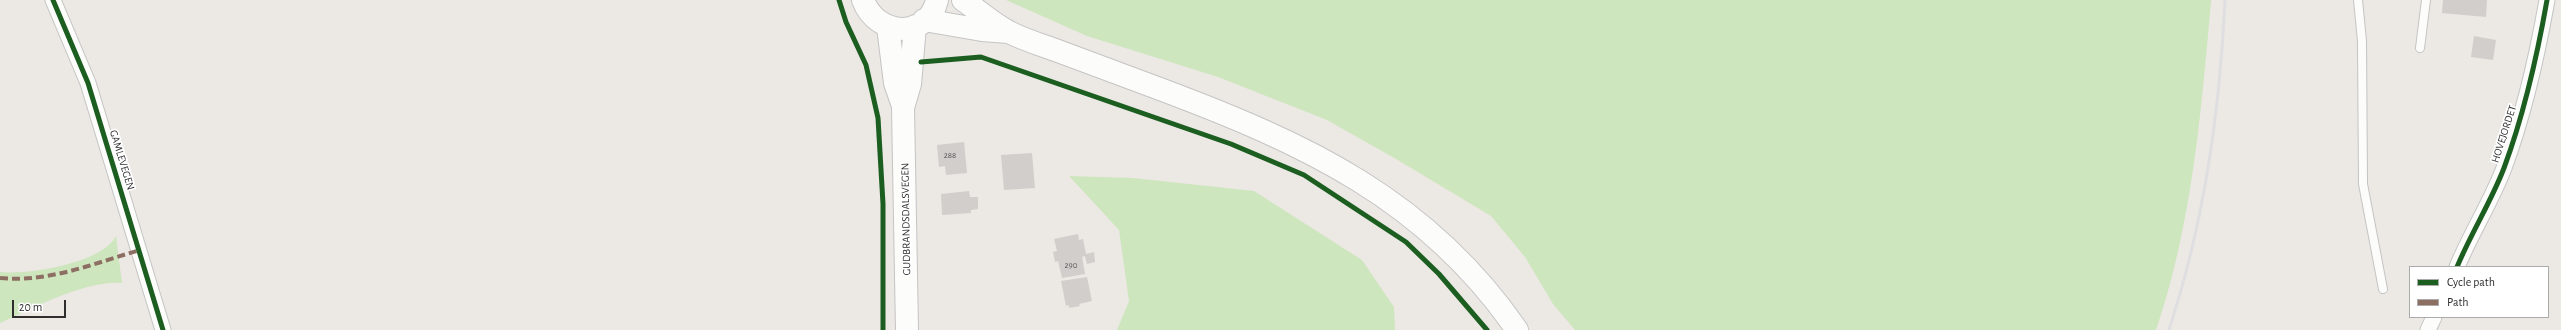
<!DOCTYPE html>
<html>
<head>
<meta charset="utf-8">
<style>
	body { margin:0 }
	#map { position:relative; width:2561px; height:330px; overflow:hidden; background:#ece8e4; font-family:"Alegreya Sans",sans-serif }
	canvas { display:block }
	.legend { position:absolute; left:2409px; top:266px; width:140px; height:52px; box-sizing:border-box; background:#fff; border:1px solid #ababab; margin:0; padding:5px 7px; list-style:none; font-size:12px; color:#2e2e2e }
	.legend li { display:flex; align-items:center; gap:8px; height:20px }
	.legend b { width:20px; border:1px solid #ababab }
	.scale { position:absolute; left:12px; top:300px; width:54px; height:18px; box-sizing:border-box; border:2px solid #2e2e2e; border-top:0; padding-left:5px; font-size:12px; line-height:14px; white-space:nowrap; color:#2e2e2e; -webkit-text-stroke:3px #fff; paint-order:stroke }
</style>
</head>
<body>
<div id="map">
<canvas width="2561" height="330"></canvas>
<ul class="legend">
<li><b style="height:5px;background:#1b5e20"></b>Cycle path</li>
<li><b style="height:5px;background:#8d6e63"></b>Path</li>
</ul>
<div class="scale">20 m</div>
</div>
<script>
const ctx = document.querySelector('canvas').getContext('2d');
ctx.lineJoin = 'round';
function fillPath(path, color) { ctx.fillStyle = color; ctx.fill(path, 'evenodd'); }
function stroke(path, color, width, dash) { ctx.strokeStyle = color; ctx.lineWidth = width; ctx.lineCap = dash ? 'butt' : 'round'; ctx.setLineDash(dash || []); ctx.stroke(path); }
function drawText(font, color, halo, rows, align = 'center') {
  ctx.font = font + ' "Alegreya Sans",sans-serif'; ctx.lineWidth = 3.5; ctx.setLineDash([]); ctx.textBaseline = 'middle'; ctx.strokeStyle = halo; ctx.fillStyle = color; for (const [text, x, y, turn = 0] of rows) {
    ctx.save(); ctx.translate(x, y); ctx.rotate((+turn || 0) * Math.PI / 180); ctx.textAlign = isNaN(turn) ? turn : align; if (halo) ctx.strokeText(text, 0, 0); ctx.fillText(text, 0, 0); ctx.restore();
  }
}
fillPath(new Path2D(`
	M 1006,0 L 2211,0 L 2211,2 C 2201,113 2192,225 2156,330 L 1575,330 L 1553,304 L 1525,257 L 1491,216 L 1396,159 L 1327,120 L 1218,77 L 1087,36 Z
	M 1069,176 L 1133,178 L 1254,191 L 1362,260 L 1394,307 L 1395,330 L 1117,330 L 1129,301 L 1119,230 Z
	M 116,236 L 122,283 C 86,280 33,308 0,323 L 0,272 C 28,275 103,263 116,236 Z`), '#cee6be');
fillPath(new Path2D(`
	M 2443,0 L 2487,0 L 2486,17 L 2442,13 Z
	M 2474,36 L 2496,40 L 2493,60 L 2471,57 Z
	M 964,142 L 967,173 L 946,175 L 945,166 L 939,167 L 937,145 Z
	M 1032,153 L 1035,188 L 1004,190 L 1001,155 Z
	M 969,191 L 970,197 L 978,197 L 978,209 L 971,210 L 971,213 L 942,215 L 941,194 Z
	M 1078,234 L 1079,240 L 1083,239 L 1086,254 L 1094,252 L 1095,262 L 1087,264 L 1085,256 L 1082,257 L 1085,274 L 1062,278 L 1058,261 L 1055,262 L 1053,252 L 1057,251 L 1054,239 Z
	M 1087,277 L 1092,301 L 1079,304 L 1080,306 L 1069,308 L 1069,305 L 1066,306 L 1061,281 Z`), '#d1cecb');
const service = new Path2D(`
	M 2358,0 L 2362,41 L 2363,184 L 2383,289
	M 2420,48 L 2426,0`);
const minor = new Path2D(`
	M 53,0 L 88,83 L 163,330
	M 2457,267 C 2471,233 2491,202 2504,168 C 2524,114 2537,57 2547,0
	M 2428,330 L 2434,317`);
const secondary = new Path2D(`
	M 863,0 C 877,37 928,40 937,0
	M 963,0 C 978,10 993,24 1009,32 C 1024,40 1042,45 1058,51 C 1092,64 1126,76 1160,89 C 1304,143 1427,199 1517,330
	M 924,20 L 982,30 L 1008,32
	M 888,27 L 895,83 L 903,106
	M 907,330 L 903,108 L 910,84 L 915,26`);
stroke(service, '#c5c4c5', 10);
stroke(minor, '#c5c4c5', 17);
stroke(secondary, '#c5c4c5', 24);
stroke(service, '#fcfcfb', 8);
stroke(minor, '#fcfcfb', 15);
stroke(secondary, '#fcfcfb', 22);
stroke(new Path2D(`
	M 2169,330 C 2204,224 2220,111 2225,0`), '#dfdfe1', 3);
stroke(new Path2D(`
	M 0,278 C 48,283 95,263 140,250`), '#8d6e63', 4, [8, 4]);
stroke(new Path2D(`
	M 53,0 L 88,83 L 163,330
	M 839,0 L 846,22 L 866,65 L 878,118 L 883,204 L 883,330
	M 921,62 L 981,57 L 1231,144 L 1304,175 L 1406,242 L 1439,274 L 1487,330
	M 2457,267 C 2471,233 2491,202 2504,168 C 2524,114 2537,57 2547,0`), '#1b5e20', 5);
drawText('9px', '#585857', null, [
	["288",950,155],
	["290",1071,265]
]);
drawText('11px', '#2e2e2e', '#fff', [
	["HOVEJORDET",2504,134,-72],
	["GAMLEVEGEN",122,160,73],
	["GUDBRANDSDALSVEGEN",906,219,-91]
]);
</script>
</body>
</html>
